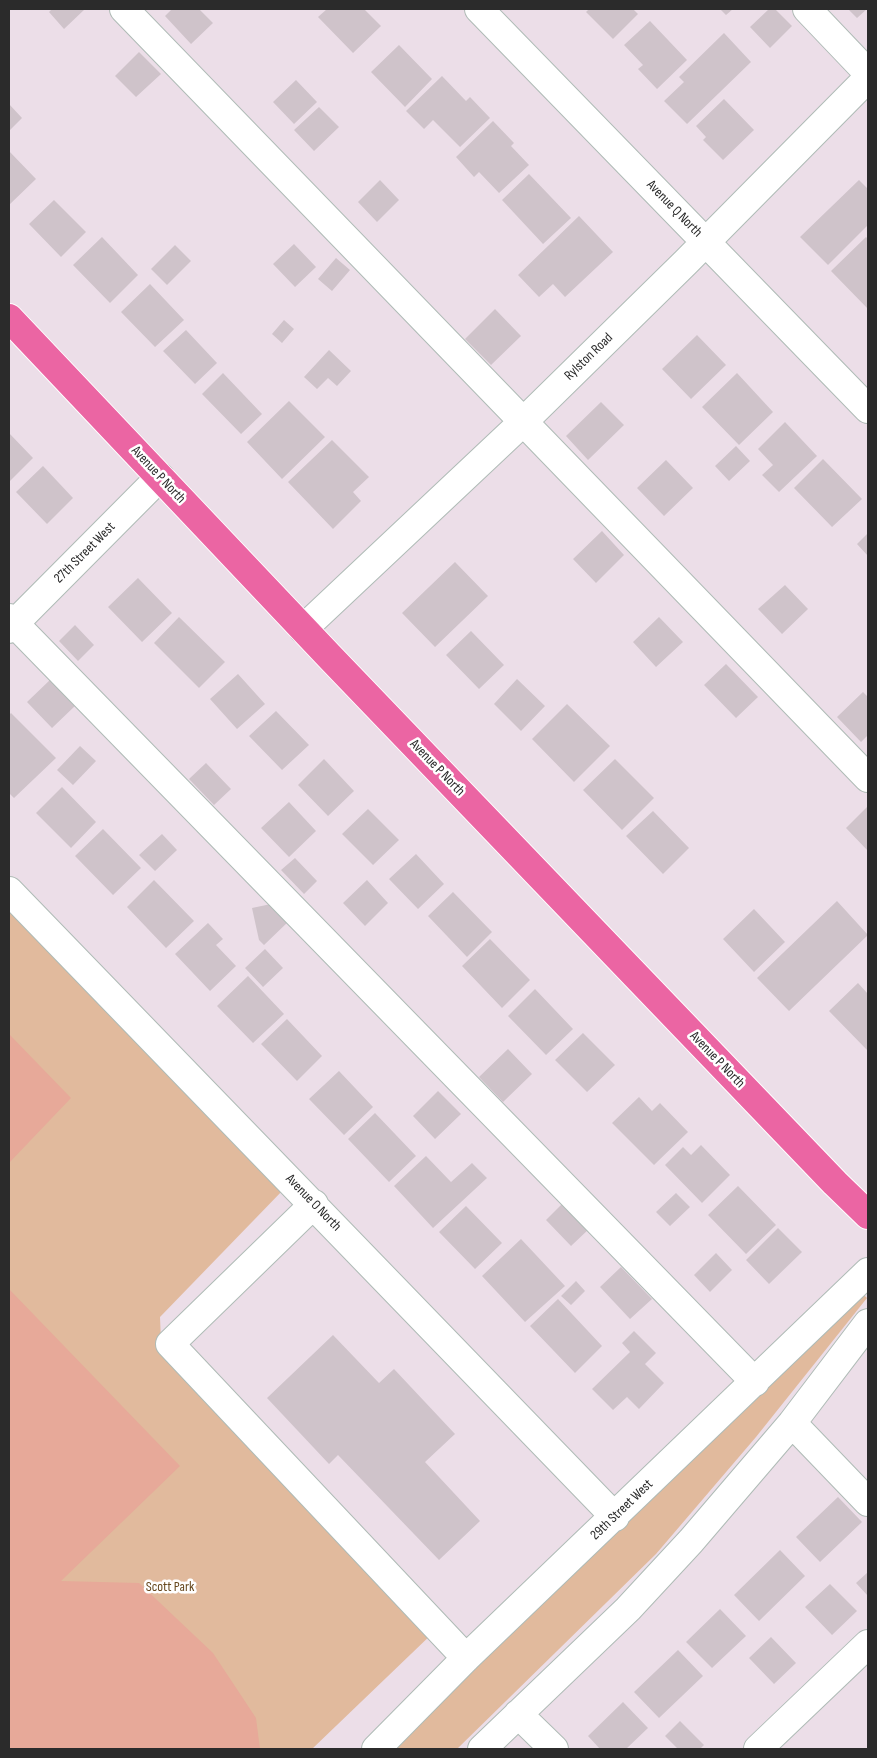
<!DOCTYPE html>
<html>
<head>
<meta charset="utf-8">
<style>
	body { margin:0 }
	#map { position:relative; width:877px; height:1758px; overflow:hidden; background:#ecdee8; font-family:"Sofia Sans Condensed",sans-serif }
	canvas { display:block }
	.frame { position:absolute; inset:0; border:10px solid #2b2b2b; pointer-events:none }
</style>
</head>
<body>
<div id="map">
<canvas width="877" height="1758"></canvas>
<div class="frame"></div>
</div>
<script>
const ctx = document.querySelector('canvas').getContext('2d');
ctx.lineJoin = 'round';
function fillPath(path, color) { ctx.fillStyle = color; ctx.fill(path, 'evenodd'); }
function stroke(path, color, width, dash) { ctx.strokeStyle = color; ctx.lineWidth = width; ctx.lineCap = dash ? 'butt' : 'round'; ctx.setLineDash(dash || []); ctx.stroke(path); }
function drawText(font, color, halo, rows, align = 'center') {
  ctx.font = font + ' "Sofia Sans Condensed",sans-serif'; ctx.lineWidth = 5; ctx.setLineDash([]); ctx.textBaseline = 'middle'; ctx.strokeStyle = halo; ctx.fillStyle = color; for (const [text, x, y, turn = 0] of rows) {
    ctx.save(); ctx.translate(x, y); ctx.rotate((+turn || 0) * Math.PI / 180); ctx.textAlign = isNaN(turn) ? turn : align; if (halo) ctx.strokeText(text, 0, 0); ctx.fillText(text, 0, 0); ctx.restore();
  }
}
fillPath(new Path2D(`
	M 9,907 L 284,1189 L 160,1317 L 161,1341 L 436,1630 L 312,1749 L 9,1749 Z
	M 862,1293 L 867,1298 L 756,1437 L 656,1554 L 457,1749 L 392,1749 Z`), '#e1ba9d');
fillPath(new Path2D(`
	M 9,1034 L 71,1098 L 9,1163 Z
	M 9,1289 L 180,1466 L 61,1581 L 139,1583 L 213,1653 L 256,1718 L 260,1749 L 9,1749 Z`), '#e7a999');
fillPath(new Path2D(`
	M 52,9 L 85,9 L 64,29 L 49,12 Z
	M 172,9 L 199,9 L 213,23 L 191,44 L 165,16 Z
	M 327,9 L 364,9 L 381,26 L 353,53 L 318,17 Z
	M 589,9 L 633,9 L 638,14 L 613,39 L 586,12 Z
	M 720,9 L 733,9 L 726,15 Z
	M 769,9 L 775,9 L 792,26 L 770,48 L 750,27 Z
	M 848,9 L 867,9 L 857,18 Z
	M 650,21 L 687,60 L 657,89 L 638,69 L 643,65 L 624,45 Z
	M 724,33 L 751,62 L 687,124 L 664,101 L 684,82 L 679,77 Z
	M 399,45 L 432,79 L 405,107 L 371,72 Z
	M 139,52 L 161,74 L 136,97 L 115,76 Z
	M 442,76 L 466,101 L 470,97 L 490,118 L 460,147 L 433,120 L 424,129 L 406,111 Z
	M 296,80 L 317,102 L 294,124 L 273,102 Z
	M 724,99 L 754,130 L 723,160 L 703,140 L 706,137 L 696,126 Z
	M 9,104 L 22,118 L 9,131 Z
	M 319,107 L 339,127 L 314,151 L 294,130 Z
	M 493,121 L 514,143 L 511,146 L 529,165 L 499,193 L 479,172 L 474,177 L 456,157 Z
	M 9,151 L 36,179 L 9,205 Z
	M 529,174 L 571,218 L 543,244 L 502,200 Z
	M 380,180 L 399,200 L 377,222 L 358,202 Z
	M 859,180 L 868,189 L 868,225 L 828,265 L 800,237 Z
	M 54,200 L 86,232 L 61,257 L 29,224 Z
	M 579,216 L 613,252 L 565,297 L 553,284 L 539,297 L 518,275 Z
	M 102,237 L 138,275 L 110,303 L 73,265 Z
	M 866,237 L 868,239 L 868,309 L 831,271 Z
	M 294,244 L 316,267 L 295,287 L 273,264 Z
	M 175,245 L 191,261 L 167,285 L 151,269 Z
	M 336,258 L 350,270 L 332,291 L 318,279 Z
	M 150,284 L 184,320 L 155,347 L 121,312 Z
	M 495,309 L 521,336 L 491,365 L 465,339 Z
	M 284,320 L 294,329 L 282,343 L 272,334 Z
	M 186,330 L 217,363 L 195,384 L 163,351 Z
	M 697,335 L 726,365 L 691,399 L 662,369 Z
	M 329,350 L 351,371 L 337,386 L 328,378 L 317,389 L 304,377 Z
	M 223,373 L 262,414 L 241,434 L 202,394 Z
	M 737,373 L 773,412 L 739,445 L 702,407 Z
	M 289,401 L 325,437 L 282,479 L 247,442 Z
	M 601,402 L 624,425 L 588,460 L 566,436 Z
	M 785,422 L 817,456 L 779,492 L 762,475 L 773,465 L 758,449 Z
	M 9,433 L 33,458 L 9,482 Z
	M 332,440 L 369,477 L 353,492 L 361,501 L 333,529 L 288,482 Z
	M 736,446 L 750,461 L 729,481 L 715,466 Z
	M 823,459 L 862,499 L 832,527 L 794,488 Z
	M 666,460 L 693,488 L 664,516 L 637,488 Z
	M 43,466 L 73,498 L 47,524 L 16,492 Z
	M 602,531 L 624,555 L 596,583 L 573,559 Z
	M 868,533 L 868,556 L 857,544 Z
	M 455,562 L 488,596 L 435,647 L 402,613 Z
	M 138,578 L 172,613 L 142,642 L 108,607 Z
	M 785,585 L 808,609 L 782,634 L 758,609 Z
	M 179,617 L 225,662 L 199,688 L 154,643 Z
	M 659,617 L 683,642 L 656,667 L 633,642 Z
	M 75,625 L 94,645 L 78,661 L 59,641 Z
	M 471,631 L 504,665 L 479,689 L 446,655 Z
	M 726,664 L 758,697 L 736,718 L 704,685 Z
	M 238,674 L 265,704 L 237,729 L 210,699 Z
	M 51,679 L 76,705 L 52,728 L 27,702 Z
	M 517,679 L 545,706 L 521,731 L 494,704 Z
	M 863,692 L 868,697 L 868,735 L 861,742 L 837,717 Z
	M 567,704 L 610,746 L 574,782 L 532,739 Z
	M 276,711 L 309,745 L 282,770 L 249,736 Z
	M 11,713 L 56,758 L 14,798 L 9,793 L 9,715 Z
	M 80,746 L 96,761 L 73,785 L 57,770 Z
	M 324,759 L 354,791 L 328,816 L 298,785 Z
	M 615,759 L 654,798 L 622,830 L 583,790 Z
	M 206,763 L 231,789 L 214,805 L 189,779 Z
	M 62,787 L 96,822 L 71,848 L 36,813 Z
	M 289,802 L 316,831 L 289,857 L 261,828 Z
	M 868,806 L 868,851 L 846,828 Z
	M 368,809 L 399,840 L 373,865 L 342,834 Z
	M 653,811 L 689,848 L 663,874 L 626,836 Z
	M 103,829 L 141,868 L 113,895 L 75,856 Z
	M 162,834 L 177,850 L 155,871 L 139,855 Z
	M 416,854 L 444,884 L 418,909 L 389,879 Z
	M 295,858 L 317,881 L 304,894 L 281,870 Z
	M 154,880 L 194,921 L 166,948 L 127,907 Z
	M 367,880 L 388,903 L 365,926 L 343,903 Z
	M 453,892 L 492,932 L 467,957 L 428,916 Z
	M 837,901 L 868,935 L 789,1011 L 757,978 Z
	M 271,904 L 289,921 L 264,945 L 259,940 L 252,908 Z
	M 754,909 L 785,942 L 754,972 L 723,939 Z
	M 208,923 L 223,939 L 216,945 L 236,966 L 210,991 L 175,954 Z
	M 490,939 L 530,980 L 502,1008 L 462,966 Z
	M 265,949 L 283,968 L 263,987 L 245,968 Z
	M 248,976 L 284,1014 L 253,1043 L 217,1006 Z
	M 858,983 L 868,994 L 868,1051 L 829,1011 Z
	M 535,989 L 573,1029 L 546,1055 L 508,1016 Z
	M 287,1019 L 322,1056 L 297,1081 L 261,1044 Z
	M 583,1033 L 615,1065 L 587,1092 L 555,1060 Z
	M 508,1049 L 532,1074 L 503,1102 L 479,1077 Z
	M 339,1071 L 373,1107 L 344,1135 L 309,1099 Z
	M 438,1091 L 461,1114 L 435,1139 L 413,1116 Z
	M 639,1097 L 652,1111 L 660,1103 L 688,1132 L 654,1165 L 612,1123 Z
	M 375,1113 L 416,1156 L 389,1182 L 348,1139 Z
	M 701,1145 L 730,1175 L 702,1203 L 665,1165 L 683,1147 L 691,1155 Z
	M 426,1156 L 451,1182 L 472,1163 L 487,1178 L 433,1228 L 394,1186 Z
	M 738,1186 L 776,1225 L 746,1254 L 708,1215 Z
	M 676,1193 L 690,1207 L 670,1226 L 656,1212 Z
	M 563,1203 L 589,1229 L 571,1246 L 546,1220 Z
	M 466,1206 L 502,1243 L 475,1269 L 439,1232 Z
	M 778,1228 L 802,1252 L 769,1284 L 746,1260 Z
	M 521,1239 L 565,1286 L 525,1322 L 482,1276 Z
	M 716,1253 L 732,1270 L 710,1292 L 694,1275 Z
	M 621,1267 L 652,1299 L 630,1319 L 600,1287 Z
	M 576,1281 L 585,1291 L 571,1305 L 561,1296 Z
	M 558,1299 L 602,1346 L 575,1373 L 530,1326 Z
	M 634,1331 L 656,1353 L 645,1364 L 664,1383 L 639,1409 L 627,1397 L 613,1410 L 592,1389 L 630,1352 L 622,1343 Z
	M 333,1335 L 379,1383 L 394,1369 L 455,1434 L 425,1462 L 480,1521 L 439,1560 L 338,1455 L 329,1464 L 267,1398 Z
	M 838,1497 L 862,1522 L 820,1562 L 796,1537 Z
	M 780,1550 L 805,1576 L 759,1621 L 734,1595 Z
	M 868,1572 L 868,1596 L 856,1583 Z
	M 830,1584 L 857,1611 L 832,1635 L 805,1607 Z
	M 720,1609 L 746,1636 L 712,1668 L 686,1642 Z
	M 771,1637 L 796,1663 L 774,1684 L 749,1658 Z
	M 678,1650 L 703,1676 L 659,1718 L 634,1692 Z
	M 623,1702 L 648,1728 L 626,1749 L 600,1749 L 588,1736 Z
	M 680,1721 L 704,1745 L 700,1749 L 678,1749 L 665,1736 Z`), '#cfc3ca');
const minor = new Path2D(`
	M 124,9 L 868,778
	M 479,9 L 868,409
	M 807,9 L 868,73
	M 9,618 L 755,1382
	M 9,629 L 160,477
	M 303,629 L 523,422 L 686,262 L 868,78
	M 9,891 L 615,1517
	M 314,1204 L 170,1344 L 466,1658
	M 792,1423 L 868,1502
	M 518,1714 L 554,1749
	M 376,1749 L 466,1658 L 868,1272
	M 482,1749 L 628,1609 L 691,1541 L 792,1423 L 868,1323
	M 758,1749 L 868,1644`);
const major = new Path2D(`
	M 9,318 L 329,656 L 835,1183 L 868,1215`);
stroke(minor, '#afbbb6', 30);
stroke(major, '#fff', 30);
stroke(minor, '#fff', 28);
stroke(major, '#eb65a3', 28);
drawText('14px', '#2b2b2b', '#fff', [
	["Avenue Q North",674,209,46],
	["Rylston Road",589,357,-44],
	["Avenue P North",158,475,47],
	["27th Street West",85,553,-45],
	["Avenue P North",437,768,46],
	["Avenue P North",717,1060,46],
	["Avenue O North",313,1203,46],
	["29th Street West",622,1510,-44]
]);
drawText('14px', '#66471d', '#fff', [
	["Scott Park",170,1587]
]);
</script>
</body>
</html>
